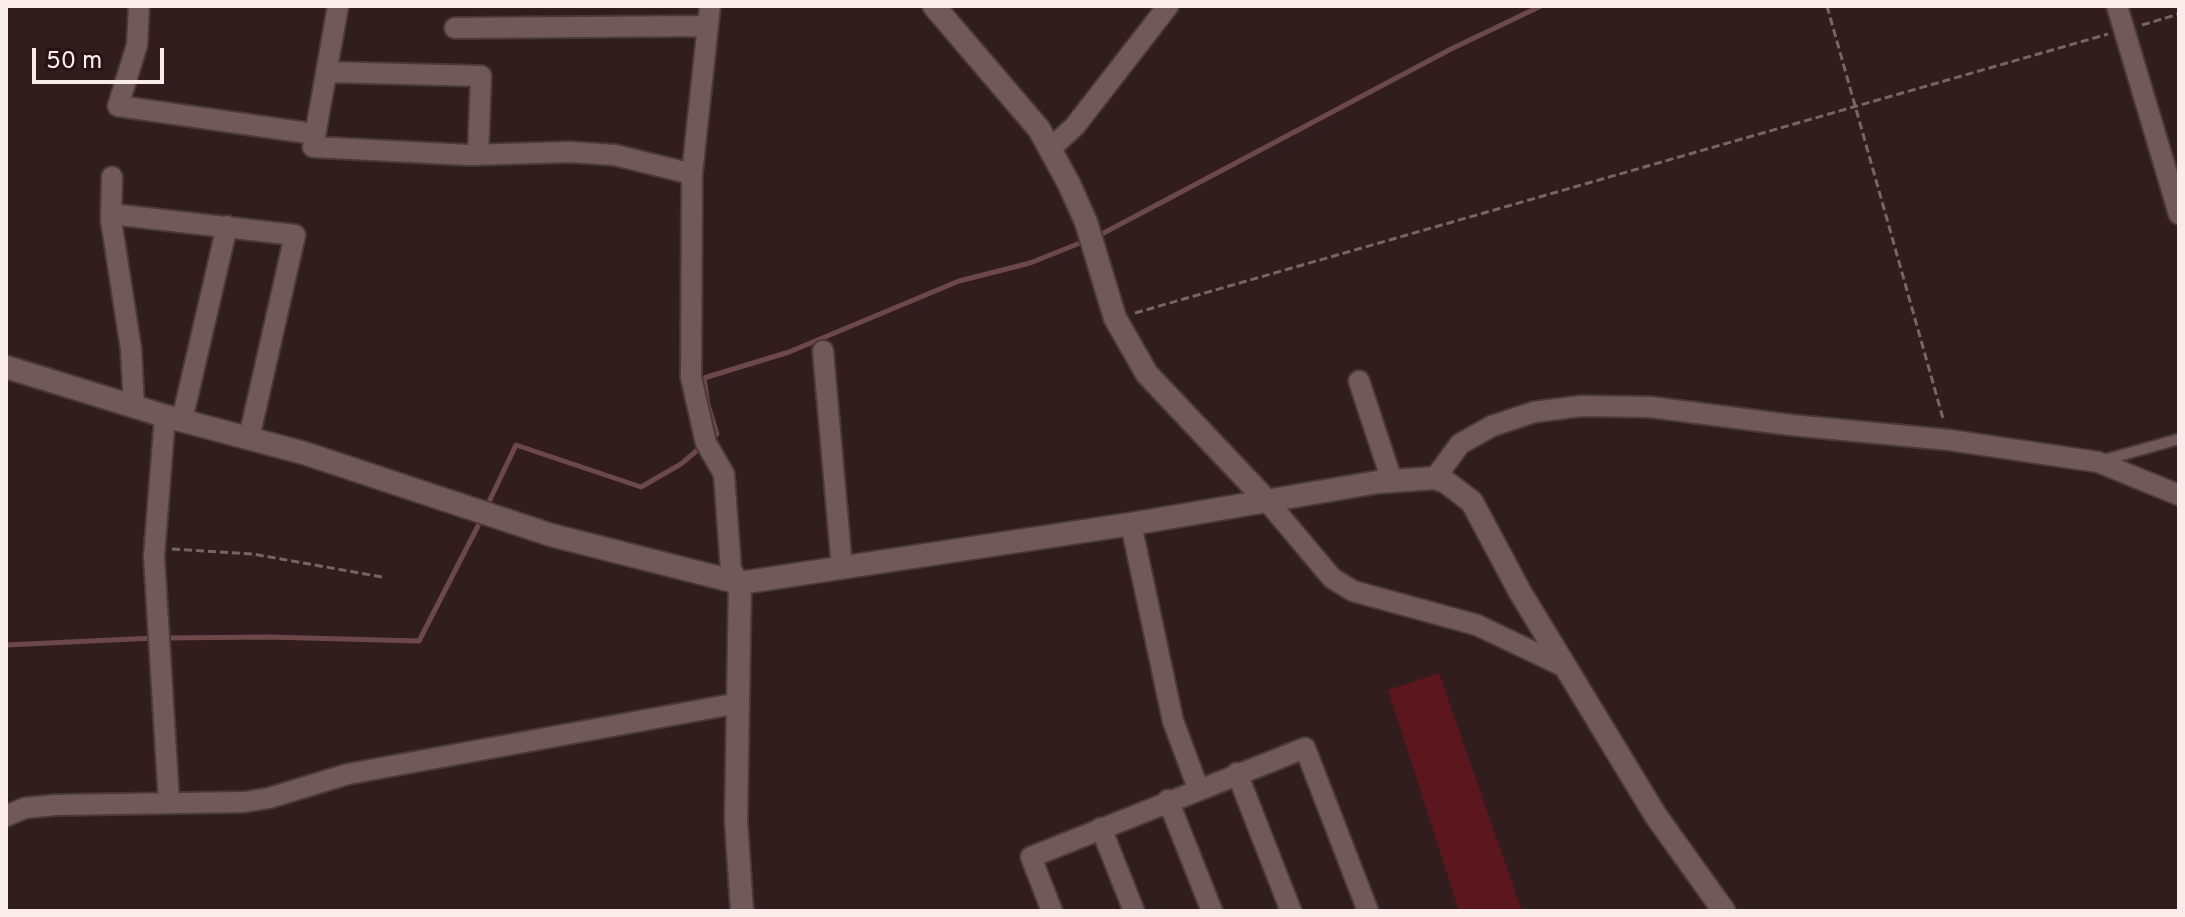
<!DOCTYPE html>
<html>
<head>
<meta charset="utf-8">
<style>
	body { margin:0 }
	#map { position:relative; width:2185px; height:917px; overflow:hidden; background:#311d1d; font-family:Overpass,sans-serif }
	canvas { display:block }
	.frame { position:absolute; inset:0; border:8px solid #fbecec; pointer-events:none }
	.scale { position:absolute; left:32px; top:48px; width:132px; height:36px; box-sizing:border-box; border:4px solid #fbecec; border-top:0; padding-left:10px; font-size:24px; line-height:28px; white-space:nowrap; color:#fbecec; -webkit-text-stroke:6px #271314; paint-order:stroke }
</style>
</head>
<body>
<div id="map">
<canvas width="2185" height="917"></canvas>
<div class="frame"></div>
<div class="scale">50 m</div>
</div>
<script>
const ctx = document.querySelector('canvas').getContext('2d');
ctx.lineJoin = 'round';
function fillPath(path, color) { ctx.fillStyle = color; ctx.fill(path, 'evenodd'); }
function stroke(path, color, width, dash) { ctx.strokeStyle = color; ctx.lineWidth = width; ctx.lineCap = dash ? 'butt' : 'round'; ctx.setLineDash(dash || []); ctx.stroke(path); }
fillPath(new Path2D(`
	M 1439,673 L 1522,911 L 1459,911 L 1388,690 Z`), '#5b161e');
stroke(new Path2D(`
	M 1098,236 L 1451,49 L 1541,6
	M 712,439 L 717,434 L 708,405 L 704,378 L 789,352 L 959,281 L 1030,263 L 1085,241
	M 486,508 L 516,445 L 641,487 L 681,464 L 701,447
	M 164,638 L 269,637 L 419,641 L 482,518
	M 6,645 L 154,638`), '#6c484b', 5);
const service = new Path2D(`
	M 2104,460 L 2179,439`);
const minor = new Path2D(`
	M 139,6 L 137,45 L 118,106 L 315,134
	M 338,6 L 313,147 L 469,155 L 569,152 L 615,155 L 692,174
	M 710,6 L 692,174 L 691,377 L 706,443 L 724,474 L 731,570 L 740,583
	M 2117,6 L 2179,214
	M 455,28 L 706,26
	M 328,72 L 481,76 L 478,155
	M 1050,149 L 1075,126 L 1168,6
	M 112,177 L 111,220 L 131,349 L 134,407
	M 111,214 L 295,235 L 249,438
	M 823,351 L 842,568
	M 1359,381 L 1392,481
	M 165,416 L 154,556 L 169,802
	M 182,420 L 227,226
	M 1435,478 L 1460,444 L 1492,426 L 1534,412 L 1581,406 L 1650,407 L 1791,425 L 1949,440 L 2098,462 L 2179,495
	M 1268,502 L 1332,578 L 1353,591 L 1477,625 L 1565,667
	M 1131,524 L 1173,721 L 1198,788
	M 1237,773 L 1291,911
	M 1168,800 L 1212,911
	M 6,816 L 25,808 L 55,805 L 244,802 L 269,798 L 348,774 L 739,703
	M 1101,828 L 1134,911
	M 1052,911 L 1031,857 L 1305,748 L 1368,911`);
const tertiary = new Path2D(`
	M 934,6 L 1039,129 L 1069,184 L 1086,222 L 1115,318 L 1147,374 L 1268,502
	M 6,367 L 165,416 L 304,453 L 551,535 L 740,583 L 1131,524 L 1378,482 L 1435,478 L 1446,482 L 1472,502 L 1520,592 L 1656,816 L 1724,911
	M 740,583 L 736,820 L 742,911`);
stroke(service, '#4a3939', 14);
stroke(minor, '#4a3939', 24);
stroke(tertiary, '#4a3939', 26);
stroke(new Path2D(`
	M 1827,6 L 1944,422
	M 2142,25 L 2179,14
	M 1135,313 L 2108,34
	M 172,549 L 253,554 L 382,577`), '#776565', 3, [8, 4]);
stroke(service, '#725959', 10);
stroke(minor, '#725959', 20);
stroke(tertiary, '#725959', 22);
</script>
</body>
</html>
